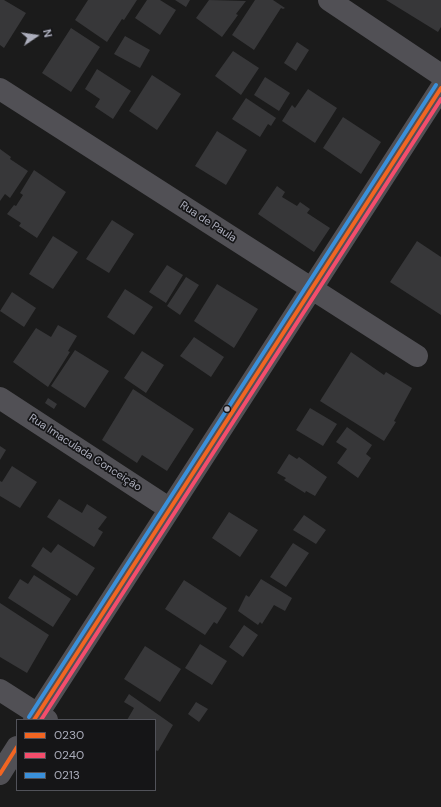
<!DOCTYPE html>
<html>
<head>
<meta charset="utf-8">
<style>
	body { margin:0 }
	#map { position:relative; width:441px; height:807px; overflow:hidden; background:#1b1b1b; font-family:"DM Sans",sans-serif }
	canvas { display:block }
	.legend { position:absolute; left:16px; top:719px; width:140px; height:72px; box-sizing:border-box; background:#151517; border:1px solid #515259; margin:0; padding:5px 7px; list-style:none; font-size:12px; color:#acaebc }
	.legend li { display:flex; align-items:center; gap:8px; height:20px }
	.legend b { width:20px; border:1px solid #515259 }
	.north { position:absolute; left:16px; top:16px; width:40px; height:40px; -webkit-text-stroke:3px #151517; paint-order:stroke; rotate:77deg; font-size:11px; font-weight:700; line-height:16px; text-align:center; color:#acaebc }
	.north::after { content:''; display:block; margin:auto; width:14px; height:18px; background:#acaebc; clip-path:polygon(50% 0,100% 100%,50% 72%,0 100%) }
</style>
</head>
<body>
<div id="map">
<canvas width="441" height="807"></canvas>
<ul class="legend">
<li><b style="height:5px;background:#f26522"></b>0230</li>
<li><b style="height:5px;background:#f44d6c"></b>0240</li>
<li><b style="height:5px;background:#3a90db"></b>0213</li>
</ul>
<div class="north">N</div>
</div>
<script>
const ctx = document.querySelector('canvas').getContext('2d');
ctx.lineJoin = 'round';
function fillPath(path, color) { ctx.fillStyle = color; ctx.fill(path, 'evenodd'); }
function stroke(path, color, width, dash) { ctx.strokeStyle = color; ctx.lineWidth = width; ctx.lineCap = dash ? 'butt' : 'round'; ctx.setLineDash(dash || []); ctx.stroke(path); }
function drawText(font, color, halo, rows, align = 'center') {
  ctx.font = font + ' "DM Sans",sans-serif'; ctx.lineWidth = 3.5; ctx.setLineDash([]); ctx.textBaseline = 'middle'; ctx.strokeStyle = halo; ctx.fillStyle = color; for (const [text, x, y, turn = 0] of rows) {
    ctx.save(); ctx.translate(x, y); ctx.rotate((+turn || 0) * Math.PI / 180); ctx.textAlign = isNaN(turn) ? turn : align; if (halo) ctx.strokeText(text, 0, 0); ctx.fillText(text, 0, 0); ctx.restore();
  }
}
fillPath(new Path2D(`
	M 0,0 L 4,0 L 26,13 L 4,48 L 0,45 Z
	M 88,0 L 137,0 L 124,20 L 122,19 L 107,42 L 75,20 Z
	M 147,0 L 160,0 L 176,10 L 160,35 L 135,18 Z
	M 175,0 L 190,0 L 186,7 Z
	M 209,0 L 246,1 L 236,14 L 238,15 L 222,37 L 196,18 Z
	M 255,0 L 273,0 L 285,8 L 283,9 L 281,8 L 254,50 L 232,35 Z
	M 386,0 L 441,0 L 441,27 L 438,32 Z
	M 71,28 L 100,47 L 71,92 L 42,73 Z
	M 125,36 L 150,50 L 140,68 L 114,54 Z
	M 297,42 L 309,50 L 296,71 L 284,63 Z
	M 233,51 L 259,68 L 241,95 L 215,76 Z
	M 97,69 L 131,91 L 113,119 L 95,107 L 100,99 L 85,89 Z
	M 152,75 L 181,94 L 157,130 L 129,111 Z
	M 265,77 L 290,93 L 279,111 L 254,95 Z
	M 308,89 L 337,108 L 315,143 L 282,121 L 292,105 L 295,108 Z
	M 246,98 L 276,118 L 271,126 L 268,124 L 260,137 L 232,119 Z
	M 343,117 L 381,142 L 361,174 L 323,148 Z
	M 217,131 L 247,150 L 226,185 L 195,166 Z
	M 0,149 L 11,157 L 10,159 L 28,171 L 10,198 L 5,194 L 0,201 Z
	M 34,170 L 66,192 L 37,238 L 19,226 L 21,223 L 7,214 L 14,205 L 16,206 L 23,195 L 20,193 Z
	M 277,186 L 285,192 L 282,197 L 297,206 L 300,202 L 310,209 L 307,213 L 330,228 L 314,252 L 258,214 Z
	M 112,220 L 134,234 L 109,273 L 86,259 Z
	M 53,236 L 78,252 L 53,289 L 29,274 Z
	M 417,241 L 441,257 L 441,315 L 390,282 Z
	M 167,265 L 183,275 L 166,303 L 149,292 Z
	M 186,277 L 199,285 L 180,315 L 167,306 Z
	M 217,284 L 258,309 L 234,348 L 194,321 Z
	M 125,289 L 153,307 L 134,335 L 107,317 Z
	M 12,292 L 36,308 L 24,327 L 0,311 Z
	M 58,325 L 77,336 L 68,351 L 70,352 L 48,387 L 13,362 L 36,328 L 51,337 Z
	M 194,337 L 224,357 L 211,377 L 180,356 Z
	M 75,350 L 109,371 L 85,408 L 51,386 Z
	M 142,351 L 164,365 L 146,393 L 124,378 Z
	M 351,352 L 384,375 L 386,372 L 412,388 L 394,421 L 396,422 L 384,441 L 320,401 Z
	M 133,389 L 194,429 L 167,471 L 142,455 L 137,463 L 102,440 Z
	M 48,398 L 57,404 L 54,409 L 45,403 Z
	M 310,408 L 337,424 L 323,446 L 296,430 Z
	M 347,427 L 372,445 L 366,454 L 371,458 L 358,478 L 337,463 L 347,449 L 336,442 Z
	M 0,446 L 6,450 L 0,460 Z
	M 289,454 L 297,459 L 299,457 L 327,477 L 315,496 L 306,491 L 305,493 L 284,480 L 286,478 L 277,473 Z
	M 12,466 L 37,482 L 20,508 L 0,496 L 0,481 L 2,482 Z
	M 59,499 L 82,513 L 87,504 L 107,517 L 98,529 L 103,532 L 94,547 L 47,517 Z
	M 229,512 L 258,530 L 240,557 L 212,538 Z
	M 304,515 L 326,530 L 316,544 L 293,530 Z
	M 293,543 L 309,553 L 286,587 L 270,577 Z
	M 58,544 L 95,568 L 77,596 L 31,566 L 43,547 L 51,553 Z
	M 34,575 L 71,599 L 53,627 L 8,598 L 20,579 L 28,584 Z
	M 261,579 L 292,598 L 285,611 L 274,605 L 262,624 L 260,622 L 258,625 L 238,611 L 246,595 L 249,597 Z
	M 184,580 L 227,608 L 217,624 L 214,622 L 205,635 L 165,609 Z
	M 0,603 L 49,635 L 27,673 L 0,657 Z
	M 244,625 L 258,635 L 243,657 L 229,647 Z
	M 200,644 L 227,661 L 212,685 L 185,668 Z
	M 145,646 L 181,669 L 160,702 L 124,679 Z
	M 129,694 L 173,725 L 158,751 L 155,750 L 155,720 L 127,720 L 134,708 L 124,702 Z
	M 196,702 L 208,709 L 199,722 L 188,714 Z`), '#373739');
stroke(new Path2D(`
	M 329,0 L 441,75
	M 0,89 L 417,356
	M 0,398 L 170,509
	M 0,690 L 47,720
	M 34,720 L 441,88
	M 0,774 L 17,747`), '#515055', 22);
stroke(new Path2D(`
	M 34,720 L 441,88
	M 0,774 L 17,747`), '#f26522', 4);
stroke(new Path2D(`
	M 41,720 L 441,99`), '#f44d6c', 4);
stroke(new Path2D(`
	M 29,717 L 436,85`), '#3a90db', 4);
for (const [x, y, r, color] of [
	[227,409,3.5,"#acaebc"]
]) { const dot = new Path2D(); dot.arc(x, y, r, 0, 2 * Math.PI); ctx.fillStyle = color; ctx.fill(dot); stroke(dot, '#151517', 1.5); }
drawText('11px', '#acaebc', '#151517', [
	["Rua de Paula",208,222,33],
	["Rua Imaculada Conceição",85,453,33]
]);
</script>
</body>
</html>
